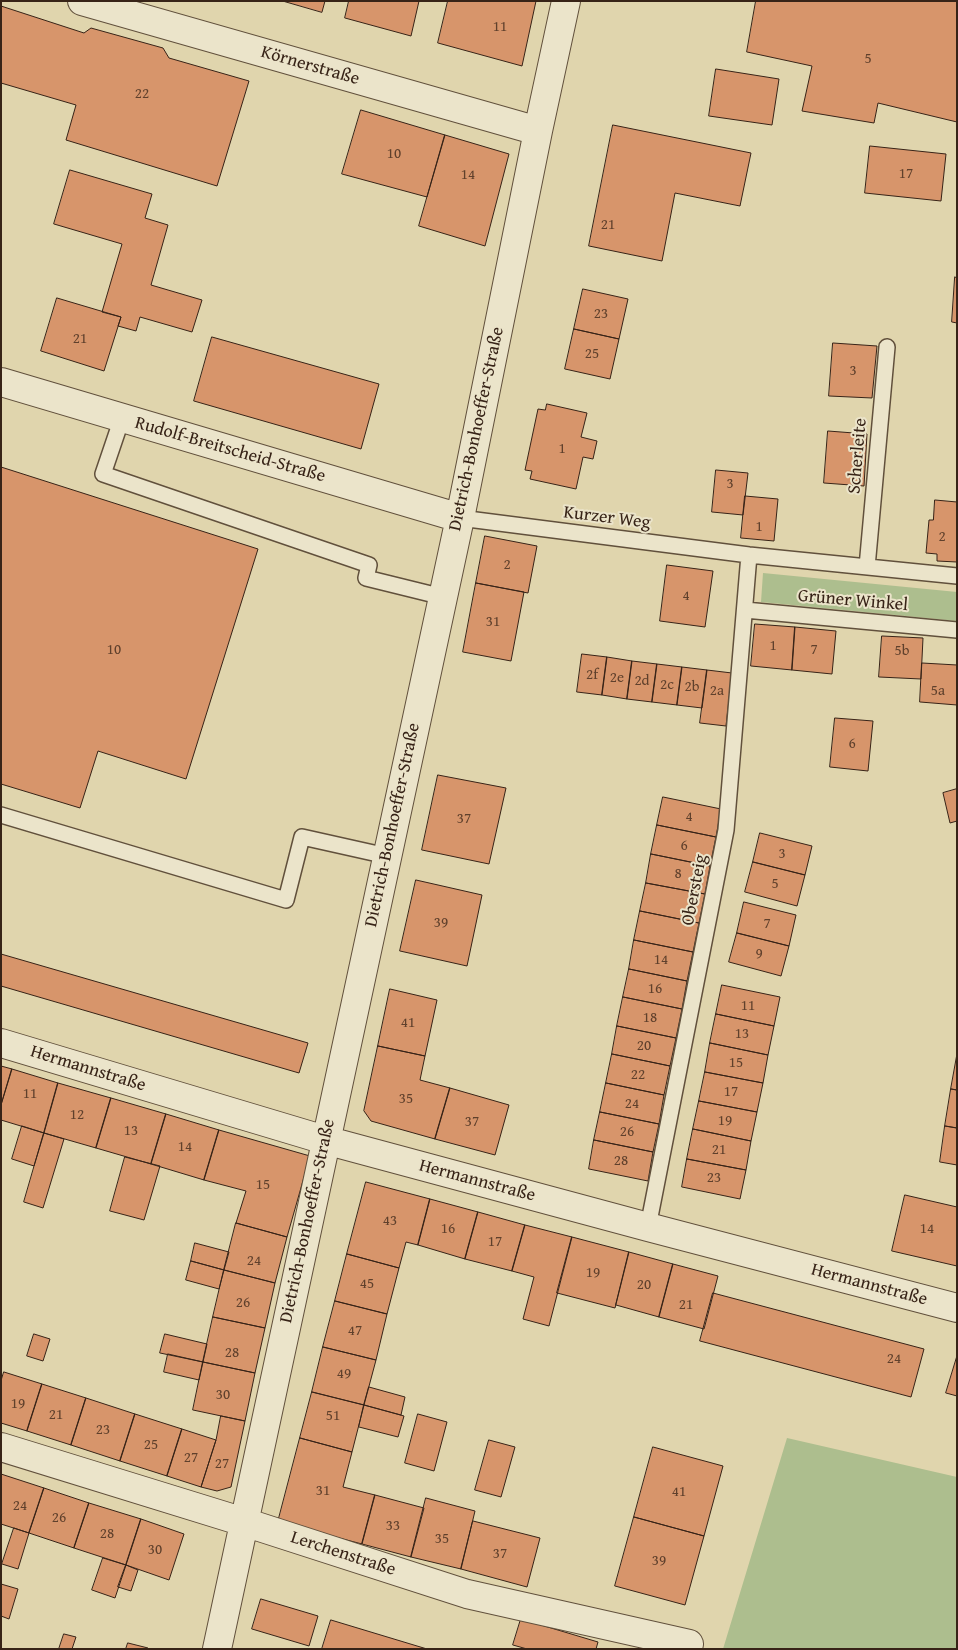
<!DOCTYPE html>
<html>
<head>
<meta charset="utf-8">
<style>
	body { margin:0 }
	#map { position:relative; width:958px; height:1650px; overflow:hidden; background:#e0d5ad; font-family:"Gentium Book Plus",serif }
	canvas { display:block }
	.frame { position:absolute; inset:0; border:2px solid #372317; pointer-events:none }
</style>
</head>
<body>
<div id="map">
<canvas width="958" height="1650"></canvas>
<div class="frame"></div>
</div>
<script>
const ctx = document.querySelector('canvas').getContext('2d');
ctx.lineJoin = 'round';
function fillPath(path, color) { ctx.fillStyle = color; ctx.fill(path, 'evenodd'); }
function stroke(path, color, width, dash) { ctx.strokeStyle = color; ctx.lineWidth = width; ctx.lineCap = dash ? 'butt' : 'round'; ctx.setLineDash(dash || []); ctx.stroke(path); }
function drawText(font, color, halo, rows, align = 'center') {
  ctx.font = font + ' "Gentium Book Plus",serif'; ctx.lineWidth = 4; ctx.setLineDash([]); ctx.textBaseline = 'middle'; ctx.strokeStyle = halo; ctx.fillStyle = color; for (const [text, x, y, turn = 0] of rows) {
    ctx.save(); ctx.translate(x, y); ctx.rotate((+turn || 0) * Math.PI / 180); ctx.textAlign = isNaN(turn) ? turn : align; if (halo) ctx.strokeText(text, 0, 0); ctx.fillText(text, 0, 0); ctx.restore();
  }
}
fillPath(new Path2D(`
	M 763,573 L 957,592 L 957,621 L 761,602 Z
	M 787,1438 L 957,1477 L 957,1649 L 723,1649 Z`), '#adbe8e');
const building = new Path2D(`
	M 283,1 L 325,1 L 322,12 Z
	M 349,1 L 419,1 L 411,36 L 345,18 Z
	M 448,1 L 536,1 L 522,66 L 438,43 Z
	M 756,1 L 957,1 L 957,122 L 878,103 L 874,123 L 802,111 L 812,66 L 747,52 Z
	M 1,6 L 84,33 L 91,28 L 163,48 L 169,58 L 249,81 L 217,186 L 66,140 L 76,105 L 1,83 Z
	M 716,69 L 779,79 L 772,125 L 709,116 Z
	M 361,110 L 445,135 L 427,197 L 342,174 Z
	M 613,125 L 751,153 L 740,206 L 675,193 L 662,261 L 589,246 Z
	M 445,135 L 509,154 L 485,246 L 419,226 Z
	M 870,146 L 946,154 L 941,201 L 865,193 Z
	M 70,170 L 152,194 L 145,218 L 168,225 L 151,285 L 202,300 L 192,332 L 140,317 L 136,331 L 118,326 L 121,317 L 102,312 L 122,244 L 54,224 Z
	M 955,277 L 957,278 L 957,323 L 952,322 Z
	M 583,289 L 628,299 L 619,339 L 574,329 Z
	M 57,298 L 121,317 L 104,371 L 41,351 Z
	M 574,329 L 619,339 L 610,379 L 565,369 Z
	M 212,337 L 379,384 L 361,449 L 194,401 Z
	M 833,343 L 877,346 L 872,398 L 829,396 Z
	M 547,404 L 587,413 L 581,437 L 597,441 L 593,459 L 583,457 L 576,489 L 530,479 L 532,471 L 525,470 L 538,409 L 545,410 Z
	M 828,431 L 867,434 L 864,486 L 824,483 Z
	M 1,467 L 258,549 L 186,779 L 98,751 L 80,808 L 1,784 Z
	M 716,470 L 748,473 L 743,515 L 712,512 Z
	M 745,496 L 778,499 L 774,541 L 741,538 Z
	M 935,500 L 957,502 L 957,562 L 937,561 L 937,554 L 926,553 L 929,520 L 933,520 Z
	M 485,536 L 537,546 L 528,593 L 476,583 Z
	M 667,565 L 713,571 L 705,627 L 660,621 Z
	M 476,583 L 524,592 L 511,661 L 463,652 Z
	M 755,624 L 795,627 L 792,670 L 751,666 Z
	M 795,627 L 836,631 L 832,674 L 792,670 Z
	M 882,636 L 923,638 L 921,679 L 879,677 Z
	M 582,654 L 607,657 L 602,695 L 577,692 Z
	M 607,657 L 632,661 L 627,699 L 602,695 Z
	M 632,661 L 657,664 L 652,702 L 627,699 Z
	M 922,663 L 957,665 L 957,705 L 920,702 Z
	M 657,664 L 682,667 L 677,705 L 652,702 Z
	M 682,667 L 707,670 L 702,708 L 677,705 Z
	M 707,670 L 732,673 L 726,726 L 700,723 Z
	M 835,718 L 873,721 L 868,771 L 830,767 Z
	M 438,775 L 506,788 L 489,864 L 422,850 Z
	M 957,789 L 957,821 L 950,823 L 943,793 Z
	M 663,797 L 721,809 L 716,837 L 657,825 Z
	M 657,825 L 716,837 L 710,866 L 651,854 Z
	M 760,833 L 812,846 L 805,875 L 753,862 Z
	M 651,854 L 710,866 L 705,894 L 646,883 Z
	M 753,862 L 805,875 L 797,906 L 745,892 Z
	M 416,880 L 482,895 L 467,966 L 400,951 Z
	M 646,883 L 705,894 L 699,923 L 640,911 Z
	M 744,902 L 796,915 L 789,946 L 737,933 Z
	M 640,911 L 699,923 L 693,952 L 634,940 Z
	M 737,933 L 789,946 L 781,976 L 729,962 Z
	M 634,940 L 693,952 L 687,981 L 629,969 Z
	M 1,954 L 308,1043 L 299,1073 L 1,986 Z
	M 629,969 L 687,981 L 682,1009 L 623,997 Z
	M 722,985 L 780,997 L 774,1026 L 716,1014 Z
	M 390,989 L 437,1000 L 425,1056 L 378,1046 Z
	M 623,997 L 682,1009 L 676,1038 L 617,1026 Z
	M 716,1014 L 774,1026 L 768,1055 L 710,1043 Z
	M 617,1026 L 676,1038 L 670,1066 L 612,1054 Z
	M 710,1043 L 768,1055 L 763,1083 L 705,1072 Z
	M 378,1046 L 425,1056 L 420,1080 L 450,1088 L 435,1139 L 371,1121 L 364,1111 Z
	M 612,1054 L 670,1066 L 664,1095 L 606,1083 Z
	M 957,1054 L 957,1090 L 951,1089 Z
	M 1,1066 L 12,1069 L 1,1105 Z
	M 12,1069 L 58,1083 L 44,1133 L 1,1120 L 1,1105 Z
	M 705,1072 L 763,1083 L 757,1112 L 699,1101 Z
	M 58,1083 L 111,1098 L 96,1148 L 44,1133 Z
	M 606,1083 L 664,1095 L 659,1124 L 600,1112 Z
	M 450,1088 L 509,1105 L 495,1155 L 435,1139 Z
	M 951,1089 L 957,1090 L 957,1128 L 945,1126 Z
	M 111,1098 L 166,1114 L 151,1164 L 96,1148 Z
	M 699,1101 L 757,1112 L 751,1141 L 693,1129 Z
	M 600,1112 L 659,1124 L 653,1152 L 594,1140 Z
	M 166,1114 L 219,1130 L 204,1180 L 151,1164 Z
	M 22,1126 L 44,1133 L 34,1166 L 12,1159 Z
	M 945,1126 L 957,1128 L 957,1165 L 940,1162 Z
	M 693,1129 L 751,1141 L 746,1170 L 687,1159 Z
	M 219,1130 L 310,1156 L 287,1237 L 236,1223 L 246,1191 L 204,1180 Z
	M 44,1133 L 64,1139 L 43,1208 L 24,1202 Z
	M 594,1140 L 653,1152 L 648,1181 L 589,1169 Z
	M 125,1157 L 160,1166 L 144,1220 L 110,1211 Z
	M 687,1159 L 746,1170 L 740,1199 L 682,1187 Z
	M 366,1182 L 430,1199 L 418,1245 L 406,1242 L 399,1268 L 347,1254 Z
	M 905,1195 L 957,1207 L 957,1266 L 892,1251 Z
	M 430,1199 L 478,1212 L 465,1259 L 418,1245 Z
	M 478,1212 L 525,1225 L 512,1271 L 465,1259 Z
	M 236,1223 L 287,1237 L 275,1283 L 224,1270 Z
	M 525,1225 L 572,1237 L 549,1326 L 523,1319 L 534,1277 L 512,1271 Z
	M 572,1237 L 629,1252 L 615,1308 L 557,1293 Z
	M 195,1243 L 229,1252 L 224,1270 L 191,1261 Z
	M 629,1252 L 673,1264 L 659,1317 L 616,1305 Z
	M 347,1254 L 399,1268 L 387,1314 L 335,1301 Z
	M 191,1261 L 224,1270 L 219,1289 L 186,1280 Z
	M 673,1264 L 718,1276 L 704,1329 L 659,1317 Z
	M 224,1270 L 275,1283 L 265,1328 L 213,1317 Z
	M 713,1293 L 924,1349 L 911,1397 L 700,1341 Z
	M 335,1301 L 387,1314 L 376,1360 L 323,1347 Z
	M 213,1317 L 265,1328 L 255,1373 L 203,1362 Z
	M 34,1334 L 50,1339 L 43,1361 L 27,1356 Z
	M 165,1334 L 207,1344 L 203,1362 L 160,1353 Z
	M 323,1347 L 376,1360 L 364,1405 L 312,1392 Z
	M 168,1354 L 203,1362 L 199,1380 L 164,1372 Z
	M 957,1356 L 957,1396 L 946,1393 Z
	M 203,1362 L 255,1373 L 245,1421 L 193,1410 Z
	M 4,1372 L 42,1384 L 27,1431 L 1,1423 L 1,1381 Z
	M 42,1384 L 86,1398 L 71,1445 L 27,1431 Z
	M 369,1387 L 405,1397 L 401,1415 L 364,1405 Z
	M 312,1392 L 364,1405 L 352,1452 L 300,1438 Z
	M 86,1398 L 135,1414 L 120,1461 L 71,1445 Z
	M 364,1405 L 404,1416 L 398,1437 L 359,1427 Z
	M 135,1414 L 182,1429 L 167,1476 L 120,1461 Z
	M 418,1414 L 447,1422 L 434,1471 L 405,1463 Z
	M 221,1416 L 245,1421 L 231,1487 L 217,1491 L 201,1487 L 216,1440 Z
	M 182,1429 L 216,1440 L 201,1487 L 167,1476 Z
	M 300,1438 L 352,1452 L 343,1487 L 375,1495 L 362,1544 L 278,1522 Z
	M 489,1440 L 515,1447 L 501,1497 L 475,1490 Z
	M 653,1447 L 723,1466 L 704,1536 L 634,1517 Z
	M 1,1474 L 44,1488 L 29,1533 L 1,1524 Z
	M 44,1488 L 89,1503 L 74,1548 L 29,1533 Z
	M 375,1495 L 424,1508 L 411,1557 L 362,1544 Z
	M 426,1498 L 475,1511 L 461,1569 L 411,1557 Z
	M 89,1503 L 141,1519 L 126,1565 L 74,1548 Z
	M 634,1517 L 704,1536 L 685,1605 L 615,1586 Z
	M 141,1519 L 184,1534 L 169,1580 L 126,1565 Z
	M 473,1521 L 540,1538 L 527,1587 L 461,1569 Z
	M 14,1528 L 29,1533 L 18,1569 L 2,1564 Z
	M 103,1558 L 126,1565 L 115,1598 L 92,1590 Z
	M 126,1565 L 138,1570 L 131,1591 L 118,1587 Z
	M 1,1584 L 18,1589 L 9,1619 L 1,1616 Z
	M 261,1599 L 318,1616 L 309,1646 L 252,1629 Z
	M 521,1619 L 598,1642 L 596,1649 L 527,1649 L 513,1645 Z
	M 331,1620 L 427,1649 L 322,1649 Z
	M 64,1634 L 76,1637 L 72,1649 L 59,1649 Z
	M 128,1643 L 148,1648 L 147,1649 L 126,1649 Z`);
fillPath(building, '#d7956b');
stroke(building, '#372317', 1);
const lane = new Path2D(`
	M 122,418 L 103,474 L 369,565 L 366,578 L 443,597
	M 460,518 L 749,555 L 957,576
	M 867,567 L 887,347
	M 745,610 L 957,630
	M 1,815 L 286,900 L 302,837 L 387,856
	M 648,1227 L 726,830 L 749,555`);
const street = new Path2D(`
	M 82,1 L 538,131
	M 1,382 L 460,518
	M 1,1043 L 325,1140 L 648,1227 L 957,1308
	M 1,1447 L 244,1522 L 467,1594 L 689,1644
	M 217,1649 L 460,518 L 538,131 L 566,1`);
stroke(lane, '#61503c', 18);
stroke(street, '#61503c', 30);
stroke(lane, '#ebe4ca', 15);
stroke(street, '#ebe4ca', 28);
drawText('15px', '#5f402c', null, [
	["11",500,27],
	["5",868,59],
	["22",142,94],
	["10",394,154],
	["17",906,174],
	["14",468,175],
	["21",608,225],
	["23",601,314],
	["21",80,339],
	["25",592,354],
	["3",853,371],
	["1",562,449],
	["3",730,484],
	["1",759,527],
	["2",942,537],
	["2",507,565],
	["4",686,596],
	["31",493,622],
	["1",773,646],
	["10",114,650],
	["7",814,650],
	["5b",902,651],
	["2f",592,675],
	["2e",617,678],
	["2d",642,681],
	["2c",667,685],
	["2b",692,687],
	["2a",717,691],
	["5a",938,691],
	["6",852,744],
	["4",689,817],
	["37",464,819],
	["6",684,846],
	["3",782,854],
	["8",678,874],
	["5",775,884],
	["39",441,923],
	["7",767,924],
	["9",759,954],
	["14",661,960],
	["16",655,989],
	["11",748,1006],
	["18",650,1018],
	["41",408,1023],
	["13",742,1034],
	["20",644,1046],
	["15",736,1063],
	["22",638,1075],
	["17",731,1092],
	["11",30,1094],
	["35",406,1099],
	["24",632,1104],
	["12",77,1115],
	["19",725,1121],
	["37",472,1122],
	["13",131,1131],
	["26",627,1132],
	["14",185,1147],
	["21",719,1150],
	["28",621,1161],
	["23",714,1178],
	["15",263,1185],
	["43",390,1221],
	["16",448,1229],
	["14",927,1229],
	["17",495,1242],
	["24",254,1261],
	["19",593,1273],
	["45",367,1284],
	["20",644,1285],
	["26",243,1303],
	["21",686,1305],
	["47",355,1331],
	["28",232,1353],
	["24",894,1359],
	["49",344,1374],
	["30",223,1395],
	["19",18,1404],
	["21",56,1415],
	["51",333,1416],
	["23",103,1430],
	["25",151,1445],
	["27",191,1458],
	["27",222,1464],
	["31",323,1491],
	["41",679,1492],
	["24",20,1506],
	["26",59,1518],
	["33",393,1526],
	["28",107,1534],
	["35",442,1539],
	["30",155,1550],
	["37",500,1554],
	["39",659,1561]
]);
drawText('18px', '#372317', '#ebe4ca', [
	["Körnerstraße",310,66,16],
	["Dietrich-Bonhoeffer-Straße",477,429,-78],
	["Rudolf-Breitscheid-Straße",230,450,16],
	["Scherleite",858,456,-85],
	["Kurzer Weg",607,518,7],
	["Grüner Winkel",853,601,5],
	["Dietrich-Bonhoeffer-Straße",393,825,-78],
	["Obersteig",695,890,-79],
	["Hermannstraße",88,1069,17],
	["Hermannstraße",477,1181,15],
	["Dietrich-Bonhoeffer-Straße",308,1221,-78],
	["Hermannstraße",869,1285,15],
	["Lerchenstraße",343,1554,18]
]);
</script>
</body>
</html>
